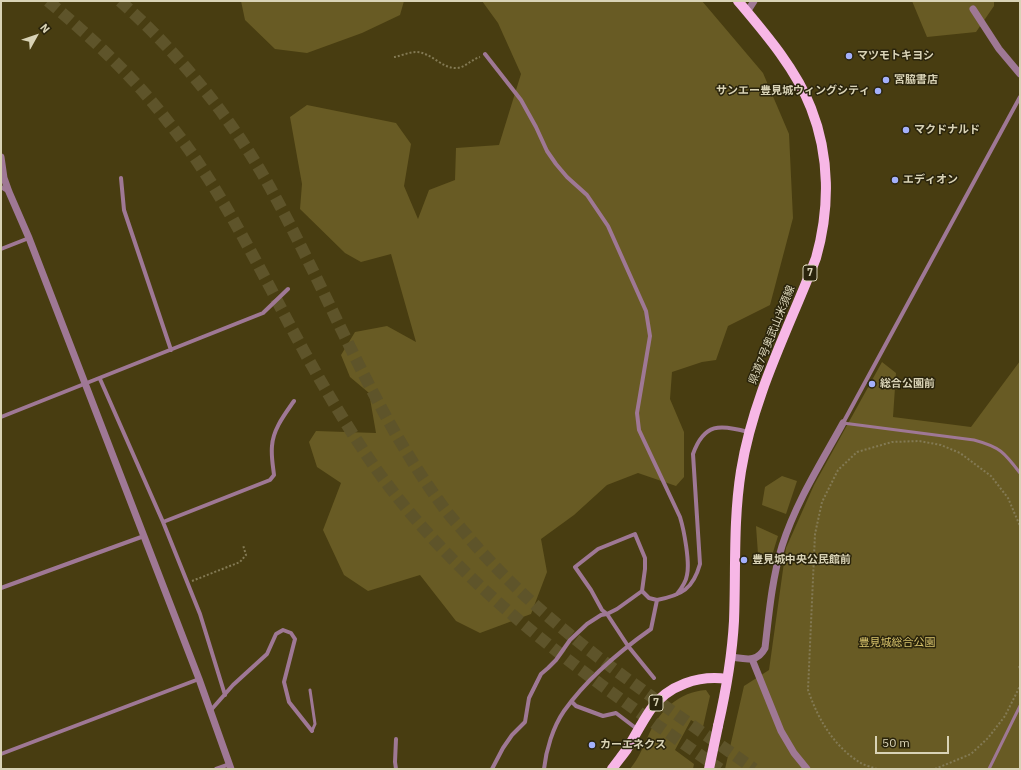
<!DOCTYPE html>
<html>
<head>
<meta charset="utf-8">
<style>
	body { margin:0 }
	#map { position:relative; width:1021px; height:770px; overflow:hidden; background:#483d11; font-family:"IBM Plex Sans",sans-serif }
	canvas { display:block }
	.frame { position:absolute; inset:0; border:2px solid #d9d3b6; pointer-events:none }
	.north { position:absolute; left:16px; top:16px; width:40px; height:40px; -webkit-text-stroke:3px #2a240c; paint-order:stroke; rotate:50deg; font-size:11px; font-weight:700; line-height:16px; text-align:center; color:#d9d3b6 }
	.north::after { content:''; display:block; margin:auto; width:14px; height:18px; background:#d9d3b6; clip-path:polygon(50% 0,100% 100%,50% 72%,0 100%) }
	.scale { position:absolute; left:875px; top:736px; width:74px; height:18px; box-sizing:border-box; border:2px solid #d9d3b6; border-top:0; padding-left:5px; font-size:12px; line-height:14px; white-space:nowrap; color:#d9d3b6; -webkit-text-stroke:3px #2a240c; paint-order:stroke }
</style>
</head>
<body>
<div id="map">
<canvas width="1021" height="770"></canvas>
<div class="frame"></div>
<div class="north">N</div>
<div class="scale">50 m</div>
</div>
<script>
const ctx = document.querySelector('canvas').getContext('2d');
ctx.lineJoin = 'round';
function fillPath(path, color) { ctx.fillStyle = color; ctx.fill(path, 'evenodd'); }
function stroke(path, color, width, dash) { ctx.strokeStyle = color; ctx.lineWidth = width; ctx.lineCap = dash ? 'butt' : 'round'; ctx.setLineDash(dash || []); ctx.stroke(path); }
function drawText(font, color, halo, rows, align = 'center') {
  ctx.font = font + ' "IBM Plex Sans","Noto Sans JP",sans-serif'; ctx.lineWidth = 3; ctx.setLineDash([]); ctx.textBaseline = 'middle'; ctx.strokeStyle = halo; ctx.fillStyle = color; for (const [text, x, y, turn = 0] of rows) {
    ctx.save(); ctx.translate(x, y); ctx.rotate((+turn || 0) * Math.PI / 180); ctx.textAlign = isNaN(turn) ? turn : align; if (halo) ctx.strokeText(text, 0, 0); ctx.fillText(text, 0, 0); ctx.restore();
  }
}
fillPath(new Path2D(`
	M 241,1 L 404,1 L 400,15 L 362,33 L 307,53 L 275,49 L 245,20 Z
	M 482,1 L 702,1 L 763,73 L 789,134 L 793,218 L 770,305 L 728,326 L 716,360 L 702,362 L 672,372 L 670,399 L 684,432 L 684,477 L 676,486 L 638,473 L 607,485 L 574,515 L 541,539 L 547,572 L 531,614 L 480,633 L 456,621 L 420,575 L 368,591 L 344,575 L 323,530 L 341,483 L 317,467 L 309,442 L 316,431 L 376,433 L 369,393 L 350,377 L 341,355 L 355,332 L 387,326 L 416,342 L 391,254 L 361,262 L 345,253 L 300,209 L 302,184 L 290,117 L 307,105 L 396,123 L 411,144 L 404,186 L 418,219 L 429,190 L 455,180 L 456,148 L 499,145 L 521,74 L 498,23 Z
	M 912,1 L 994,1 L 994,6 L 976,32 L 927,37 Z
	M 1020,361 L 1020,769 L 725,769 L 744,686 L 769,670 L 786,548 L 814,485 L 882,362 L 896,373 L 893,417 L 971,427 Z
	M 782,476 L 797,481 L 786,514 L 762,505 L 765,487 Z
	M 756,526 L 778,536 L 770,562 L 758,554 Z
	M 706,690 L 710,696 L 703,727 L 691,720 L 675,750 L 694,764 L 693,769 L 630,769 C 639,758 643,747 649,734 C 660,710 679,692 706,690 Z`), '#685b24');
stroke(new Path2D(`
	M 48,1 C 92,38 134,77 169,123 C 210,174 241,233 272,291 C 303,351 336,411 374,466 C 464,594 594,681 720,769
	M 120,1 C 179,53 234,121 272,191 C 331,298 373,414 447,512 C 454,521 463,530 470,539 C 550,632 655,698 754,769`), '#5e542a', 12, [12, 6]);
stroke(new Path2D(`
	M 394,57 C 401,56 409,52 416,52 C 431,52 442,69 457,68 C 466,67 472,59 480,57
	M 192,581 L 240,562 L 246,555 L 243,545
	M 1019,666 L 1020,670
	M 877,769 C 871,767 864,765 859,762 C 833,745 818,719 808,690 L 815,534 L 822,502 L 838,470 L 857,452 L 892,442 L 919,441 L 941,445 L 960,453 L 991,476 L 1008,498 L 1020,526
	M 935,769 L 971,754 L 988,738 L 1005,716 L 1020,686`), '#837a54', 2, [2, 2]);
stroke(new Path2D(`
	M 843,423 L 974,440 C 1000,447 1004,452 1020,473
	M 310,690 L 315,724 L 312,731
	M 989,769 L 1020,706`), '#9f7895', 3);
stroke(new Path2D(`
	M 485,54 L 521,100 L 536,127 L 547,151 L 556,164 L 567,177 L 587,195 L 608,226 L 646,311 L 650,336 L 637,413 L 639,430 L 680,517 C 684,530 690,562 687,575 C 686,582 681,589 677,594
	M 121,178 L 124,210 L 171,350
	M 1,187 L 9,192
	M 1,249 L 29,238
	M 100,379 L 163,522 L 200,614 L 225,695
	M 1,417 L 263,313 L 288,289
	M 843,423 L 1020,97
	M 163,522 L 270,480 L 274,475 C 273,466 271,456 272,446 C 273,429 285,414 294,401
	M 1,588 L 144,536
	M 642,591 L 617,609 L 607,614 L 602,610 L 591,590 L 575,567 L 598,549 L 635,534 L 645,558 L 645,569 L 642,591 L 649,598 L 657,600
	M 572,702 L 576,706 L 603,716 L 616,713 L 637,729
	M 211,710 L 233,685 L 267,654 L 276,634 L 283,630 L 291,633 L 295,639 L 284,682 L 289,702 L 312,731
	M 396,739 L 395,762 L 396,769
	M 1,754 L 199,679
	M 216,769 L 230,764
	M 492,769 L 503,748 L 512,735 L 525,722 L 529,698 L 541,674 L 548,668 L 556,660 L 570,640 L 587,624 L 601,615 L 607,614 L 628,646 L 654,678
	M 544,769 C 546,750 553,727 564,711 C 586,680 620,651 651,629 L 657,600 C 682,595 693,589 700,564 L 693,454 C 704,423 720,424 748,432`), '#9f7895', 4);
stroke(new Path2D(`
	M 973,9 L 999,49 L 1020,74
	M 747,12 L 754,1
	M 1,157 L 4,178 L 9,192 L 29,238 L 199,679 L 231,769
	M 731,657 C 746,659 757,663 765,648 C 769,613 772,579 782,546 C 796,502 821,463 843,423
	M 752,659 L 781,731 L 794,753 L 807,769`), '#9f7895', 7);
stroke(new Path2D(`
	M 718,726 C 726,691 732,657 734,621 C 736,571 733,521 741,471 C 753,396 789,328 816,258 C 830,209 830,156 811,108 C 796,69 765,33 738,1
	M 612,769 C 617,762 622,756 627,749 C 635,736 642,722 651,709 C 668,685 699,675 727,679`), '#f7b7e6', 10);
stroke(new Path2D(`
	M 709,769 L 718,726`), '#f7b7e6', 10);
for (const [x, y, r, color] of [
	[849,56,4,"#a4b1fc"],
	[886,80,4,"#a4b1fc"],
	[878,91,4,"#a4b1fc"],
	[906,130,4,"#a4b1fc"],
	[895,180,4,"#a4b1fc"],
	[872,384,4,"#a4b1fc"],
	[744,560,4,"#a4b1fc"],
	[592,745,4,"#a4b1fc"]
]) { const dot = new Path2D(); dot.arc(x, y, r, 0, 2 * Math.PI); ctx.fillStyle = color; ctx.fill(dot); stroke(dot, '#2a240c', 1.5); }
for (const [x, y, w] of [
	[810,273,14],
	[656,703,14]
]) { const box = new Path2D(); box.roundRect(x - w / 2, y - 8, w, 16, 3); ctx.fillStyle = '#2a240c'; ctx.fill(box); stroke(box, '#d9d3b6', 1); }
drawText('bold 10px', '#d9d3b6', null, [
	["7",810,273],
	["7",656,703]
]);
drawText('bold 11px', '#d9d3b6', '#2a240c', [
	["マツモトキヨシ",857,56],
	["宮脇書店",894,80],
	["サンエー豊見城ウィングシティ",870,91,"right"],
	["マクドナルド",914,130],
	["エディオン",903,180],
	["総合公園前",880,384],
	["豊見城中央公民館前",752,560],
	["カーエネクス",600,745]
], 'left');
drawText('11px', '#d9d3b6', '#2a240c', [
	["県道7号奥武山米須線",772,335,-68]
]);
drawText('11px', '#d7c26b', '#2a240c', [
	["豊見城総合公園",897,643]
]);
</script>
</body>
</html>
